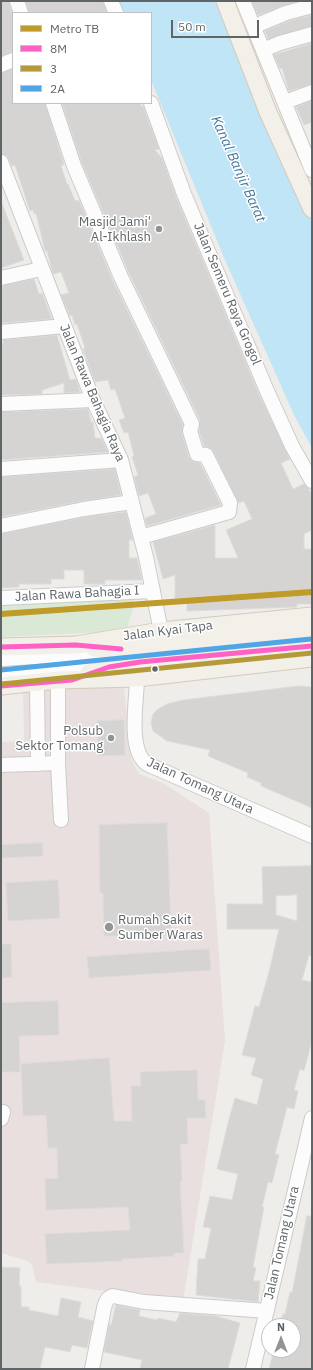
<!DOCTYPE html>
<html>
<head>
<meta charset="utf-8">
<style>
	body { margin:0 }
	#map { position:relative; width:313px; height:1370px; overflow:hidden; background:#eeedea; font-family:"IBM Plex Sans",sans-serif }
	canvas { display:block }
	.frame { position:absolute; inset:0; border:2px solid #5f6467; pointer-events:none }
	.legend { position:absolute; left:12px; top:12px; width:140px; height:92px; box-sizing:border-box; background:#fff; border:1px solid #bfc1c2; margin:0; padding:5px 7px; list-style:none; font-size:12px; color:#5f6467 }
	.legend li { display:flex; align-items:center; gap:8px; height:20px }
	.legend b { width:20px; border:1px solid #bfc1c2 }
	.north { position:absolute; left:261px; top:1318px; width:40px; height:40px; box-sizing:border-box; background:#fff; border:1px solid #bfc1c2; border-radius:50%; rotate:0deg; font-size:11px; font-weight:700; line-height:16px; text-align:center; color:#5f6467 }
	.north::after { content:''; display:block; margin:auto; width:14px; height:18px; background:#919495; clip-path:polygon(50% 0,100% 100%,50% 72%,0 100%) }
	.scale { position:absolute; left:171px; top:20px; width:88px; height:18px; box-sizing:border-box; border:2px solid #5f6467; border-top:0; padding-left:5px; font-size:12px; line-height:14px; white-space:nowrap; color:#5f6467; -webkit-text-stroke:3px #fff; paint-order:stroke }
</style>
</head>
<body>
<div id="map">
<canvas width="313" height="1370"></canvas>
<div class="frame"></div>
<ul class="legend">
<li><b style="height:5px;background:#bf9b29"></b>Metro TB</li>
<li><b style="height:5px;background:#ff61c5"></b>8M</li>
<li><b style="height:5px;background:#b59a3a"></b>3</li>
<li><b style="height:5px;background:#50a6e4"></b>2A</li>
</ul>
<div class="north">N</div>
<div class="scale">50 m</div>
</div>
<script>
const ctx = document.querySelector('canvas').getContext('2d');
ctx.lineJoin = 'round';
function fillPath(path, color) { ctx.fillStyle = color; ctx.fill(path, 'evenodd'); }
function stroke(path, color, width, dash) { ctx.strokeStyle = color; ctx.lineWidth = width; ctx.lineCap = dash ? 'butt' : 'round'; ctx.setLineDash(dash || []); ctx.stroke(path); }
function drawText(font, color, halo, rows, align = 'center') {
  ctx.font = font + ' "IBM Plex Sans",sans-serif'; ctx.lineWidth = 3; ctx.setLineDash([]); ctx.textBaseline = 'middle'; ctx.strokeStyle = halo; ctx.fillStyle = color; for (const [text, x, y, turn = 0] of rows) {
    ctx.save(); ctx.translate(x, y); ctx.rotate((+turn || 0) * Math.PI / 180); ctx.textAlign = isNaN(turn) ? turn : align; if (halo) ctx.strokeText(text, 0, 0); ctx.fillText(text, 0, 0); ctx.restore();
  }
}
fillPath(new Path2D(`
	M 123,679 L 131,759 L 139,774 L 163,783 L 209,813 L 225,1041 L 183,1301 L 36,1282 L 32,1264 L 28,1261 L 1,1253 L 1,742 L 24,741 L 23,685 Z`), '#e9dfde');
fillPath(new Path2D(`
	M 126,596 L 135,602 L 126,631 L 1,637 L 1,600 Z`), '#dae9d6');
fillPath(new Path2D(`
	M 119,1 L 218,1 L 300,198 L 312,220 L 312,448 L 294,415 L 225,260 L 151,80 L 151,13 L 124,13 Z`), '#c0e5f6');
const building = new Path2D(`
	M 1,1 L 9,1 L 13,16 L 13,52 L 1,56 Z
	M 26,1 L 103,1 L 107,13 L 29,13 Z
	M 252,1 L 298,1 L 258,15 Z
	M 312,15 L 312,26 L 268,39 L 265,31 L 289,21 Z
	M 312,43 L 312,84 L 289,91 L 282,68 L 280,69 L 274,55 Z
	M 13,69 L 13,103 L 45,103 L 64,164 L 61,166 L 67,184 L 68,184 L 75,201 L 79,200 L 113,281 L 183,425 L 182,433 L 189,457 L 192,461 L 200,463 L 221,505 L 147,526 L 145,518 L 156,514 L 148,493 L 139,496 L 134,477 L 138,475 L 132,457 L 134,456 L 128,432 L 124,433 L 119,420 L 125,418 L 115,389 L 111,390 L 108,380 L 95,382 L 83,349 L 85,348 L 77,324 L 75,325 L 72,315 L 70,316 L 61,295 L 69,293 L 61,272 L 53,274 L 47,251 L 45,251 L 36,213 L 34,214 L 33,210 L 30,211 L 15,165 L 12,166 L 7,156 L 1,154 L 1,73 Z
	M 312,101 L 312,122 L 304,125 L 296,107 Z
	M 62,103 L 140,103 L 141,106 L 143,106 L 159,149 L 155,150 L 162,158 L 176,197 L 259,394 L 290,459 L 281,463 L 293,489 L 304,484 L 309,489 L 312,496 L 312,530 L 304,534 L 304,549 L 312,549 L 312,604 L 297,604 L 297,607 L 187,611 L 187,599 L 175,599 L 175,575 L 163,579 L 153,542 L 215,525 L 215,558 L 238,558 L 226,530 L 252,519 L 244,501 L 238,503 L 213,451 L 211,448 L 204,446 L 199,431 L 200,420 L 129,273 L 82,163 Z
	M 1,201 L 24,260 L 1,268 Z
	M 34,279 L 39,294 L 42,293 L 52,319 L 2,323 L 1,286 Z
	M 57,335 L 70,380 L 76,379 L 80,392 L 64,393 L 64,383 L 42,390 L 42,394 L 1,395 L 1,344 L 3,344 L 3,340 Z
	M 88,409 L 91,422 L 93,422 L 95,438 L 101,438 L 108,452 L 1,460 L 1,412 Z
	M 115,469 L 121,495 L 82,501 L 1,517 L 1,477 Z
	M 126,512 L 133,540 L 129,540 L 129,558 L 137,558 L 142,580 L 105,580 L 105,584 L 84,584 L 84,570 L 64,570 L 64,579 L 51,579 L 51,584 L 19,584 L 19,587 L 1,588 L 1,534 L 85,517 Z
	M 299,686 L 312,687 L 312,808 L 261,786 L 261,783 L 247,777 L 248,773 L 208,756 L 210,750 L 167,741 L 153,731 L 151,723 L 153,714 L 158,709 L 167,704 L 183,700 Z
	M 124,720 L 125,755 L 98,756 L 97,721 Z
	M 167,823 L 171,935 L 104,936 L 103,893 L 100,893 L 99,825 Z
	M 42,843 L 43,856 L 1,858 L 1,845 Z
	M 312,866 L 312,956 L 309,955 L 302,980 L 312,982 L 312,1040 L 304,1071 L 300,1069 L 294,1090 L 298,1091 L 294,1109 L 287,1107 L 275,1154 L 279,1155 L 272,1183 L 268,1182 L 262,1207 L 264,1207 L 253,1267 L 256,1268 L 253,1281 L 260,1281 L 258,1302 L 196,1295 L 198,1259 L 205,1259 L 211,1228 L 203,1227 L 210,1196 L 232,1200 L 238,1174 L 217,1169 L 229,1119 L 235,1098 L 257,1105 L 263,1079 L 251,1075 L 256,1058 L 242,1055 L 255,1006 L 259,1007 L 269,972 L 279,929 L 227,929 L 227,904 L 263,904 L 262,867 ZM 297,895 L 297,921 L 276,915 L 276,896 Z
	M 58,880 L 60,918 L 8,921 L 6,883 Z
	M 1,944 L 11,944 L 12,977 L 1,978 Z
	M 209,949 L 211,970 L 89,978 L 87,957 Z
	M 58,1001 L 59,1035 L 19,1036 L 20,1072 L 1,1072 L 1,1003 Z
	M 109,1058 L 114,1121 L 132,1121 L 131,1086 L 141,1086 L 140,1072 L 197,1070 L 198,1100 L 205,1100 L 206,1118 L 187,1118 L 188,1144 L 180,1144 L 182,1181 L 180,1182 L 184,1253 L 174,1253 L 174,1256 L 122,1259 L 122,1261 L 47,1264 L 45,1234 L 130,1230 L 128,1207 L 46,1210 L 45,1179 L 58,1178 L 57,1148 L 48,1148 L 46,1115 L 23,1116 L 21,1064 Z
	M 307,1216 L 312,1216 L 312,1369 L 269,1369 L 274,1350 L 293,1350 L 293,1326 L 279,1326 L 283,1314 L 285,1314 L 290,1292 L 292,1292 Z
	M 1,1267 L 20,1268 L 19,1286 L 21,1286 L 21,1307 L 29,1307 L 29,1310 L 58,1316 L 61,1298 L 81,1302 L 78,1317 L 93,1321 L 87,1348 L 72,1345 L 70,1352 L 45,1347 L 40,1369 L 1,1369 Z
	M 116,1305 L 140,1310 L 139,1316 L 157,1320 L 158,1318 L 176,1322 L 180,1313 L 216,1316 L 240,1323 L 228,1369 L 140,1369 L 142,1360 L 104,1352 L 109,1324 L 111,1325 Z`);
fillPath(building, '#d5d4d3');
stroke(building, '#dedcda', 1);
const minor = new Path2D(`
	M 17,1 L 21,13
	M 111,1 L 116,13
	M 243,1 L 312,170
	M 255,26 L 286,13 L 312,6
	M 263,50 L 280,43 L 312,34
	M 1,65 L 13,60
	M 285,102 L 312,92
	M 53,103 L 74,166 L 121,277 L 192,424 L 190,431 L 197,454 L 206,455 L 230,503 L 229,512 L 141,537
	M 151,103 L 184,194 L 267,391 L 292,446 L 312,481
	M 1,162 L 93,400 L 121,460 L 146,557 L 161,631
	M 1,278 L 41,269
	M 1,332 L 64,326
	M 1,404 L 93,400
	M 1,469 L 121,460
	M 1,526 L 84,509 L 132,502
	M 1,598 L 153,591
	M 1,659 L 70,655 L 106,650
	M 1,677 L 99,668
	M 137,678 C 137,700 127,750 147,764 L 312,836
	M 58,680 L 58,763 L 61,820
	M 37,682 L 38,764
	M 1,765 L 58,763
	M 1,1119 L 3,1112
	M 92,1369 L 104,1308 C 106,1302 106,1298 113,1296 L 144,1302 L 267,1311
	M 253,1369 L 312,1118`);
const major = new Path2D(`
	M 225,1 L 268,112 L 312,209
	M 1,647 L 76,645 L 161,631 L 312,616
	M 94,648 L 112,650 L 139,648 L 312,633
	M 89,673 L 109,667 L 140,662 L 312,646
	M 1,686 L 58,680 L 137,678 L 312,658`);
stroke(minor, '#cbcbca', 16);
stroke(major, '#d5caba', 19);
stroke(minor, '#fcfcfc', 14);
stroke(major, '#f3f0e9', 17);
stroke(new Path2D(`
	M 1,647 L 76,645 L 121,649
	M 1,686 L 72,680 L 109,667 L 140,662 L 312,646`), '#ff61c5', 5);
stroke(new Path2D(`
	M 2,684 L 312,653`), '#b59a3a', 5);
stroke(new Path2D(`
	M 1,670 L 311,639`), '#50a6e4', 5);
stroke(new Path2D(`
	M 1,614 L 312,592`), '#bf9b29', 6);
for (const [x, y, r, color] of [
	[159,229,4,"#919495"],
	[155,669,3.5,"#5f6467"],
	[111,738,4,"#919495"],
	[109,927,5,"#919495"]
]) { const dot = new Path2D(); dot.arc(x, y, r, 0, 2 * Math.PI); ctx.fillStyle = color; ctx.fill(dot); stroke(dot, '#fff', 1.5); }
drawText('13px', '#5f6467', '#fff', [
	["Masjid Jami'",151,222],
	["Al-Ikhlash",151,237],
	["Polsub",103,731],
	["Sektor Tomang",103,746],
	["Rumah Sakit",118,920,"left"],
	["Sumber Waras",118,935,"left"]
], 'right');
drawText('13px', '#5f6467', '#fff', [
	["Jalan Semeru Raya Grogol",227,294,67],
	["Jalan Rawa Bahagia Raya",92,393,67],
	["Jalan Rawa Bahagia I",77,594,-3],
	["Jalan Kyai Tapa",168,631,-7],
	["Jalan Tomang Utara",200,786,25],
	["Jalan Tomang Utara",282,1243,-77]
]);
drawText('italic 14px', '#43789c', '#fff', [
	["Kanal Banjir Barat",238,169,66]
]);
</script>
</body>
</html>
